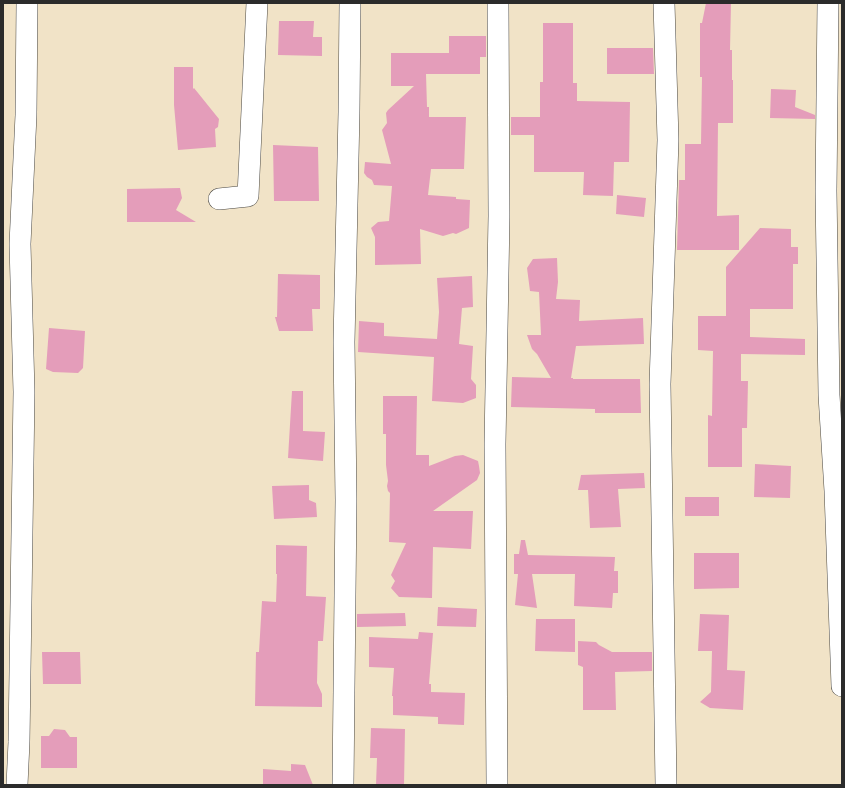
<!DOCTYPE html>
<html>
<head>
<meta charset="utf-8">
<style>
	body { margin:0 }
	#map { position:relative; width:845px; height:788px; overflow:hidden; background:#f1e3c7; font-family:Pangolin,sans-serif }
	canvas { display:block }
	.frame { position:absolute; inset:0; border:4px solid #2b2b2b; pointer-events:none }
</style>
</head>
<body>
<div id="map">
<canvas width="845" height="788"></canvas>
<div class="frame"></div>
</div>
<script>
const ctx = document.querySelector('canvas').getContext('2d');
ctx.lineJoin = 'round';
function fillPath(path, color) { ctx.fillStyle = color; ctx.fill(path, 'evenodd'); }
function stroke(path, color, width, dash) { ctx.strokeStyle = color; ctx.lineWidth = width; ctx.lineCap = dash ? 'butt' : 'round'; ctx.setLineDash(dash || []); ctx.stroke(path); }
fillPath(new Path2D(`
	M 706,3 L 731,3 L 730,50 L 732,50 L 732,80 L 733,80 L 733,123 L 718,123 L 717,216 L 739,215 L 739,250 L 677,250 L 679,180 L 685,180 L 685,144 L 701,144 L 702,77 L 700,77 L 700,23 L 702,23 Z
	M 279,21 L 314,21 L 313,37 L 322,37 L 322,56 L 278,55 Z
	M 543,23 L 573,23 L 573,83 L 577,83 L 577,101 L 630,102 L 629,162 L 614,162 L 613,196 L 583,195 L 584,172 L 534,172 L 534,135 L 511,135 L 511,117 L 540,117 L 540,82 L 543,82 Z
	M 449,36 L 486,36 L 486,57 L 480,57 L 480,74 L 426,74 L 427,107 L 429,107 L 429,117 L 466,117 L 464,169 L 431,169 L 428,195 L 456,197 L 456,199 L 470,200 L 469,228 L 456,234 L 453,233 L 443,236 L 420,229 L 421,264 L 375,265 L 375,237 L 371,228 L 378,222 L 389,221 L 392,186 L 374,185 L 372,180 L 367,177 L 364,173 L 365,162 L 391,164 L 382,130 L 387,123 L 386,113 L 388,110 L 414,86 L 391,86 L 391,53 L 449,53 Z
	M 607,48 L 653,48 L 654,74 L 607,74 Z
	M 174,67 L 193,67 L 193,89 L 194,88 L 219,119 L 218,127 L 215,129 L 216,147 L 178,150 L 174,105 Z
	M 771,89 L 796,90 L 795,107 L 815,115 L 815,119 L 770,118 Z
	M 273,145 L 318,147 L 319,201 L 274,201 Z
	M 180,188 L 182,198 L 176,210 L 196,222 L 127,222 L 127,189 Z
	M 617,195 L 646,198 L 644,217 L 616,214 Z
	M 760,228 L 791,229 L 791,247 L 798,247 L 798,264 L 793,264 L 793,309 L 750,309 L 750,337 L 805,339 L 805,355 L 741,354 L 741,381 L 748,381 L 747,428 L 742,428 L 742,467 L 708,467 L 708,415 L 712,416 L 713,351 L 698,350 L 698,316 L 726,316 L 726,267 Z
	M 557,258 L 558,282 L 556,299 L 580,300 L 579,321 L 643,318 L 644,344 L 576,346 L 571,378 L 573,378 L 573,379 L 640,379 L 641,413 L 595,413 L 595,409 L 511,407 L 512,377 L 551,378 L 537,354 L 532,349 L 527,335 L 541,335 L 539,292 L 530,291 L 527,268 L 533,259 Z
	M 278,274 L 320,275 L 320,309 L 312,309 L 313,331 L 279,331 L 275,317 L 277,317 Z
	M 472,276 L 473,307 L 462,308 L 459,344 L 473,346 L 471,379 L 476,385 L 476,398 L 463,403 L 432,401 L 434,357 L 358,352 L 359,321 L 384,323 L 384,336 L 437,339 L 439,312 L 437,278 Z
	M 49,328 L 85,331 L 83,368 L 78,373 L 53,372 L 46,369 Z
	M 292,391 L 303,391 L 303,431 L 325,432 L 323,461 L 288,458 Z
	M 383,396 L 417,396 L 416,455 L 429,455 L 429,466 L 455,456 L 463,455 L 478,461 L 479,466 L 480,473 L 477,480 L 433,511 L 473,511 L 471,549 L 433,547 L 432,598 L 399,597 L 391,588 L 395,581 L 391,575 L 406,543 L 389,542 L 390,493 L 388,491 L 387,486 L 388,481 L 386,465 L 386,434 L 383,434 Z
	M 755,464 L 791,466 L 790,498 L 754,497 Z
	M 644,473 L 645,488 L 618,489 L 621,527 L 590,528 L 588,490 L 578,490 L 581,475 Z
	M 309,485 L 309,500 L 316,503 L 317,517 L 274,519 L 272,486 Z
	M 685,497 L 719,497 L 719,516 L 685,516 Z
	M 521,540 L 525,540 L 528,555 L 615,557 L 614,571 L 618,571 L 618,593 L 613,593 L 612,608 L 574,606 L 575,574 L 532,574 L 537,608 L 515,605 L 518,574 L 514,574 L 514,554 L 519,554 Z
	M 276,545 L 307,546 L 306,596 L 326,597 L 323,641 L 318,641 L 317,683 L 322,694 L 322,707 L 255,706 L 256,652 L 259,652 L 262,601 L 276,602 L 277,574 L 276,574 Z
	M 694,553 L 739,553 L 739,588 L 694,589 Z
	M 438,607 L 477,609 L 476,627 L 437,626 Z
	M 405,613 L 406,626 L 357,627 L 357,614 Z
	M 700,614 L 729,615 L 727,670 L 745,671 L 743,710 L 710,708 L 700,702 L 711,692 L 712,651 L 698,651 Z
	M 536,619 L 575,619 L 575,652 L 535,651 Z
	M 419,632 L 433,633 L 429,684 L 431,684 L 431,692 L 465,693 L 464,725 L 438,724 L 438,717 L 393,715 L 393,696 L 392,696 L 394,668 L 369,667 L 369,637 L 418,639 Z
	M 578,641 L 596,642 L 599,645 L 612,652 L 652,652 L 652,671 L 615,672 L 616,710 L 583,710 L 583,667 L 578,665 Z
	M 42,652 L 80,652 L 81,684 L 43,684 Z
	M 371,728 L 405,729 L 404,785 L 376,785 L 377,758 L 370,758 Z
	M 54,729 L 65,730 L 70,737 L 77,737 L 77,768 L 41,768 L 41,736 L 49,736 Z
	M 291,764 L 305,765 L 313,785 L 263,785 L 263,769 L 291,771 Z`), '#e49dba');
const street = new Path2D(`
	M 664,3 L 668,140 L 660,384 L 666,785
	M 828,3 L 826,191 L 829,395 L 835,491 L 842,686
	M 219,199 L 248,196 L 257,3
	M 17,785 L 19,742 L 24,392 L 20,244 L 26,115 L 27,3
	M 343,785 L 346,500 L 344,342 L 349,112 L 350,3
	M 497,785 L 495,444 L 499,216 L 498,3`);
stroke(street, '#494742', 22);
stroke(street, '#fff', 21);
</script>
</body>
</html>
